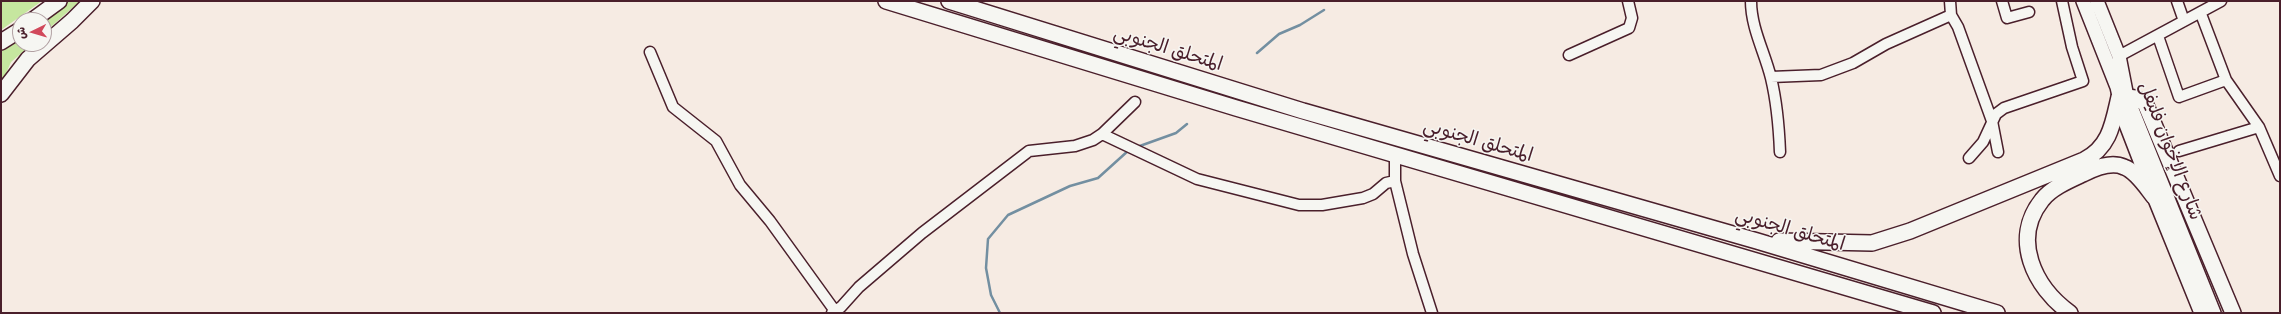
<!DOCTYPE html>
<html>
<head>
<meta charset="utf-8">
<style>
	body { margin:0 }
	#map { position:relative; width:2281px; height:314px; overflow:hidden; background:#f6ebe3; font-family:Caveat,"Playpen Sans Arabic",sans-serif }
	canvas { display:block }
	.frame { position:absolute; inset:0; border:2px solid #4a1f2b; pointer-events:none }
	.north { position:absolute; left:12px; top:12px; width:40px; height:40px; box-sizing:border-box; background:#f6f6f2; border:1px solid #b1a0a2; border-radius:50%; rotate:265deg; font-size:11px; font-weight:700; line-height:16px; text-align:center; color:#4a1f2b }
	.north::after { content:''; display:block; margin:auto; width:14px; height:18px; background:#d1495b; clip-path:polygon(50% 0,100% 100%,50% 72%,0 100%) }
</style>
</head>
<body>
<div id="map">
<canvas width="2281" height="314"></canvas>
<div class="frame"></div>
<div class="north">ش</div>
</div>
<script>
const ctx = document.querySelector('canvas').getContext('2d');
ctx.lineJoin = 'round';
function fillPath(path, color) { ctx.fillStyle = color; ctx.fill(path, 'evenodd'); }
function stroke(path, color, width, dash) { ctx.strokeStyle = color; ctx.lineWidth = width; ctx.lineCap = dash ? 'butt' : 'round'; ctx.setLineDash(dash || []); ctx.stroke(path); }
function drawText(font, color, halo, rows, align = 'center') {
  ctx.font = font + ' Caveat,"Playpen Sans Arabic",sans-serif'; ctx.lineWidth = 3; ctx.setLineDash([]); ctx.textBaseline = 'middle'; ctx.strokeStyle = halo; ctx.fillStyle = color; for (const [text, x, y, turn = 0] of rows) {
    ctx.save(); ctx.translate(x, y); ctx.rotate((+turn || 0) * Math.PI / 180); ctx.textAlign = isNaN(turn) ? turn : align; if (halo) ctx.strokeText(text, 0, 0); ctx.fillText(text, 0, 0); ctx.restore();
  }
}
fillPath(new Path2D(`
	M 1,1 L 42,1 L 1,30 Z
	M 64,1 L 80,1 L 44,33 L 44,20 Z
	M 20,34 L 20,44 L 32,44 L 11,62 L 1,85 L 1,46 Z`), '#c6e69f');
stroke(new Path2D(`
	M 1257,53 L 1279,34 L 1300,25 L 1324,10
	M 1137,147 L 1176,133 L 1187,124
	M 1000,313 L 991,295 L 986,268 L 988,239 L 1008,215 L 1070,186 L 1098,178 L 1129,150`), '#738fa1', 2.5);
const minor = new Path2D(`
	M 1751,1 C 1751,28 1765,53 1771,78 C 1777,103 1779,127 1780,152
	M 1950,1 L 1951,15 L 1958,27 L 1992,121 L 1998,152
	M 2002,1 L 2007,18 L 2029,12
	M 2177,1 L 2184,21
	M 2201,14 L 2226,80 L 2259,127 L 2280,176
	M 2158,36 L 2179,97 L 2226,80
	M 650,52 L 673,107 L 716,141 L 740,185 L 770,221 L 835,311
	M 1569,55 L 1629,28 L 1632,18 L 1628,1
	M 2119,56 L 2221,1
	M 1771,77 L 1821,75 L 1853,63 L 1886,44 L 1951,15
	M 1102,134 L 1197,179 L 1299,205 L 1322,205 L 1363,198 L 1373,194 L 1386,183 L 1395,181
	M 2179,151 L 2259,127
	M 1395,154 L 1395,181 L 1413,254 L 1432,313
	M 1969,158 L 1983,142 L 1996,114 L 2004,108 L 2083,81 L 2072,47 L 2062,1
	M 832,313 L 841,307 L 859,287 L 922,233 L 1029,151 L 1075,146 L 1093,140 L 1102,134 L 1135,102`);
const major = new Path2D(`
	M 2083,1 L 2117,87 L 2125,122 L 2154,197 L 2201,313
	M 2097,1 L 2119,56 L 2127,97 L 2214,313`);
const highway = new Path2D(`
	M 886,1 L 1236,108 L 1933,313
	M 949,1 L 1303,111 L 1757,241 L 1997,313
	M 33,20 L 59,1
	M 1,42 L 20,30
	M 1,94 L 28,59 L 72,21 L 92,1
	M 2127,97 L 2135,98 L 2145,103 L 2233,313
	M 1779,241 L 1872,243 L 1910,231 L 2084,160 C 2110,147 2113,123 2119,97
	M 2070,313 C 2034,287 2011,239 2042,200 C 2051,188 2070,180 2083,174 C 2095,168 2111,161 2124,167 C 2136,171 2146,187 2154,197`);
stroke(minor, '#4a1f2b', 13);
stroke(major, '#4a1f2b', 16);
stroke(highway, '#4a1f2b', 18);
stroke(minor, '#f6f6f2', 10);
stroke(major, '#f6f6f2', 13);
stroke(highway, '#f6f6f2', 15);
drawText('19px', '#4a1f2b', '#f6f6f2', [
	["المتحلق الجنوبي",1168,49,17],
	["المتحلق الجنوبي",1478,141,16],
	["شارع الإخوان فليفل",2170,151,69],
	["المتحلق الجنوبي",1790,230,16]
]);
</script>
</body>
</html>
